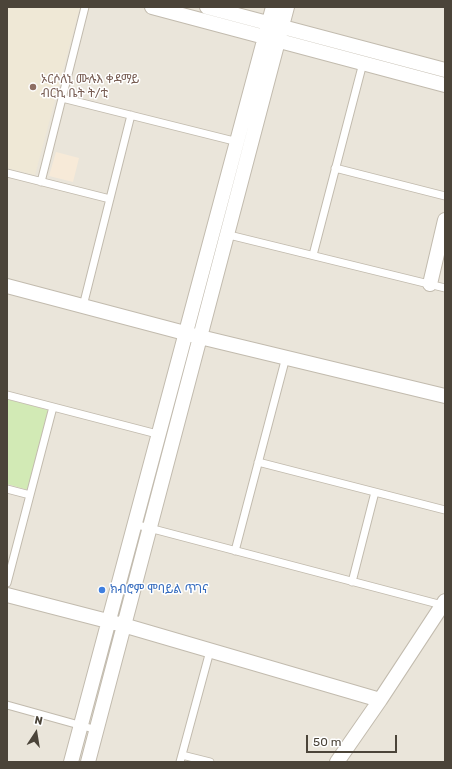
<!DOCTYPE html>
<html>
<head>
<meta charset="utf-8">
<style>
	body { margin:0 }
	#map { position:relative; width:452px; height:769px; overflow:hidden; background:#f6f3ec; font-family:Rubik,sans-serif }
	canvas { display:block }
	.frame { position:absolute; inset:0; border:8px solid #4b4439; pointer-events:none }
	.north { position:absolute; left:16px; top:713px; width:40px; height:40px; -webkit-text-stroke:3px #fff; paint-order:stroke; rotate:12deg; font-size:11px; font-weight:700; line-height:16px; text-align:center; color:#4b4439 }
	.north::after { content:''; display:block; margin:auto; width:14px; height:18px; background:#4b4439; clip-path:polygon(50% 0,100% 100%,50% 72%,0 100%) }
	.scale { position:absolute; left:306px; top:735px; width:91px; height:18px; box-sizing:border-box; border:2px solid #4b4439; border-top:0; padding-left:5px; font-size:12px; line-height:14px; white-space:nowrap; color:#4b4439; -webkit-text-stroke:3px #fff; paint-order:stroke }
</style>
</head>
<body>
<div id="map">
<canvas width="452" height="769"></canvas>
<div class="frame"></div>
<div class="north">N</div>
<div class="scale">50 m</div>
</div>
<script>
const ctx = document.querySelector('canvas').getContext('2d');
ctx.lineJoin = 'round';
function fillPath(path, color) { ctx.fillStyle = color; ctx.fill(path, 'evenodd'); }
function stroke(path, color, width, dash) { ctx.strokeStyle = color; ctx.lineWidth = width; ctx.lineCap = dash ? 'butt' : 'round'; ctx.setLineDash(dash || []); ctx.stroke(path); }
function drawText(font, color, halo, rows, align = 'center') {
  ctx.font = font + ' Rubik,"Noto Sans Ethiopic",sans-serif'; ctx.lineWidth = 3; ctx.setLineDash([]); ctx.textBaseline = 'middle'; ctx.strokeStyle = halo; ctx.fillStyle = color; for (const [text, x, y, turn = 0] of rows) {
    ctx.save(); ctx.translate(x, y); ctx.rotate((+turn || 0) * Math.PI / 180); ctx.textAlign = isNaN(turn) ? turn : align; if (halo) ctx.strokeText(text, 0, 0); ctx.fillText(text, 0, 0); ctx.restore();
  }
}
fillPath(new Path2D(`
	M 7,7 L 445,7 L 445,762 L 7,762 Z`), '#eae5da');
fillPath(new Path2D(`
	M 56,152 L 79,158 L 73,182 L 49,176 Z`), '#f7ead8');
fillPath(new Path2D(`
	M 7,7 L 80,7 L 35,175 L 7,168 Z`), '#efe8d6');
fillPath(new Path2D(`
	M 7,399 L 48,410 L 28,490 L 7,484 Z`), '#d2eab5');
const service = new Path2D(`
	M 62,98 L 238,142
	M 335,168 L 445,196
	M 7,173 L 110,199
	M 41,182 L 85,7
	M 225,234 L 445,288
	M 313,255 L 363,63
	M 83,306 L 131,115
	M 7,395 L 161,435
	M 258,462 L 445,510
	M 7,489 L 30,495
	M 134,524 L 442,605
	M 235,551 L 286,357
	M 352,582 L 375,492
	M 7,583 L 53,407
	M 7,705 L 97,730
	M 182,755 L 210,762
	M 180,762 L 210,651`);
const minor = new Path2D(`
	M 152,7 L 445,85
	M 207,7 L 445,70
	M 430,284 L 445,220
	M 7,286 L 200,337 L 445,396
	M 7,595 L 123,625 L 380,700
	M 71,762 L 273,7
	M 88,762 L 287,7
	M 337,762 L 380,700 L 445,601`);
stroke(service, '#c2bbae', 9);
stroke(minor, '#c2bbae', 16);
stroke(service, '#fff', 7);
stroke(minor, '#fff', 14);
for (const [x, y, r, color] of [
	[33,87,4,"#8d6e63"],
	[102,590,4,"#3f7fe0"]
]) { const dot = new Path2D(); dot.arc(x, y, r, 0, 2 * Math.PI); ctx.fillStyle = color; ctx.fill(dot); stroke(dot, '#fff', 1.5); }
drawText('12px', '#785e54', '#fff', [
	["ኦርሶለኒ ሙሉእ ቀዳማይ",41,80],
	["ብርኪ ቤት ት/ቲ",41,94]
], 'left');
drawText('12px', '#366cbe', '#fff', [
	["ክብሮም ሞባይል ጥገና",110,590]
], 'left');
</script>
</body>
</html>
